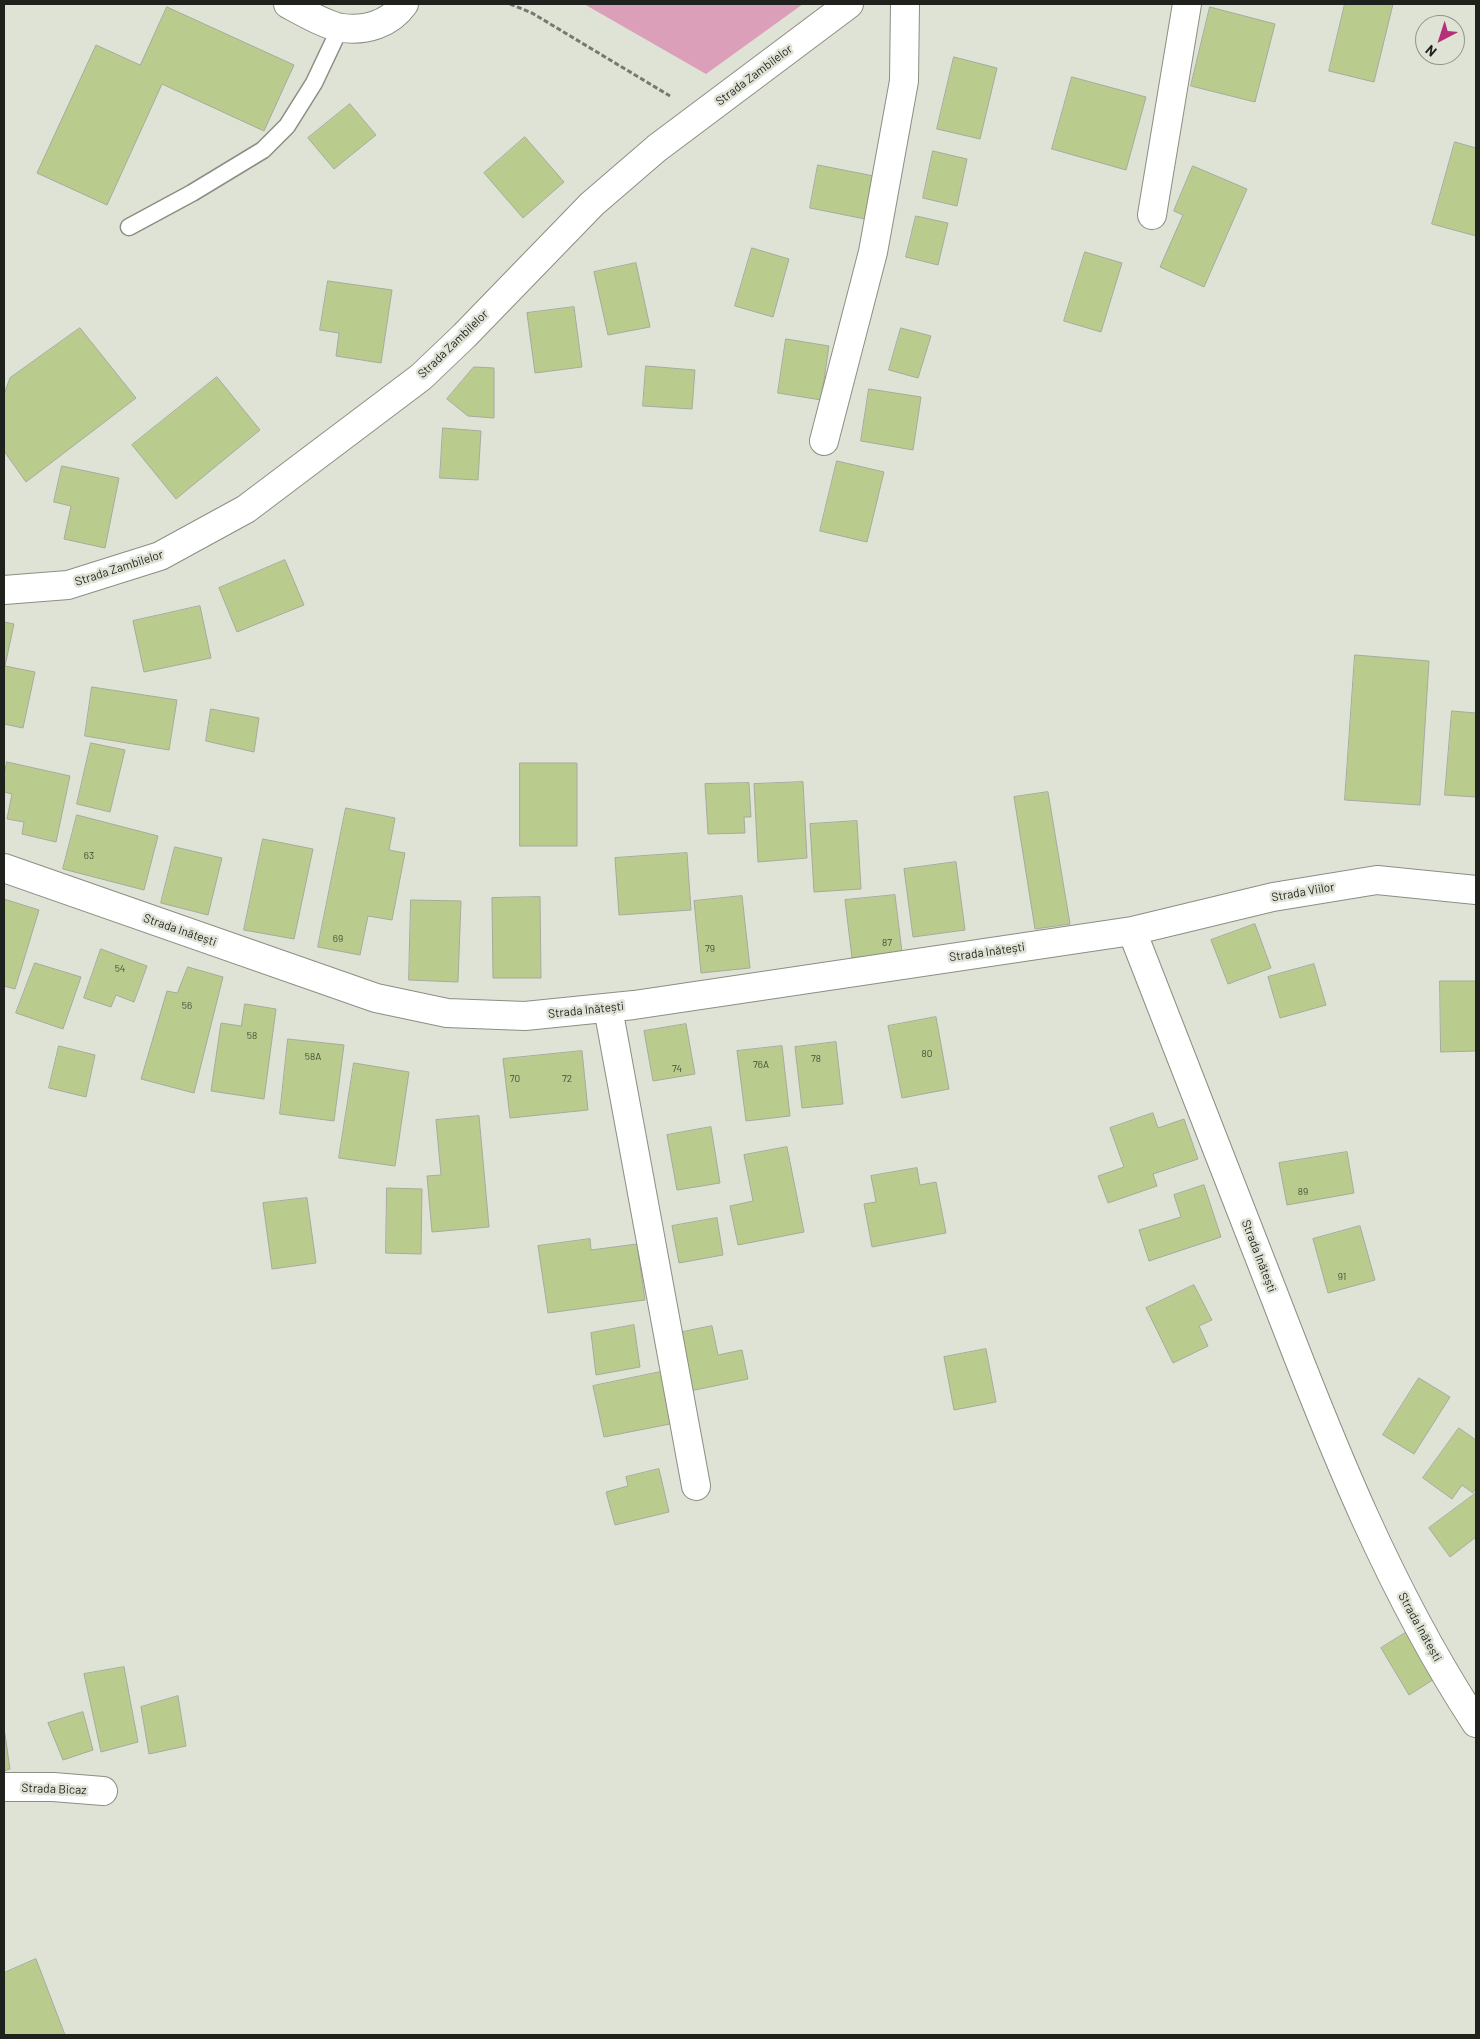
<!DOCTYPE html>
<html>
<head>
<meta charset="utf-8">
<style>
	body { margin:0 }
	#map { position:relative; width:1480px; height:2039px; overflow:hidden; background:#dfe3d6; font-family:Barlow,sans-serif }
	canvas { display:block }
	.frame { position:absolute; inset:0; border:5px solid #1f211c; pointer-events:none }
	.north { position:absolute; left:1415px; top:15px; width:50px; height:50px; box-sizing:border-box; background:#dfe3d6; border:1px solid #92958c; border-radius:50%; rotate:220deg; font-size:14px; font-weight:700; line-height:20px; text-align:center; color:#1f211c }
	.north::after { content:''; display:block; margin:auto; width:18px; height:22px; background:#b4317a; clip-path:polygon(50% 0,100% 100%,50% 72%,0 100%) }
</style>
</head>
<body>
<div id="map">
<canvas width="1480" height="2039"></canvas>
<div class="frame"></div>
<div class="north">N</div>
</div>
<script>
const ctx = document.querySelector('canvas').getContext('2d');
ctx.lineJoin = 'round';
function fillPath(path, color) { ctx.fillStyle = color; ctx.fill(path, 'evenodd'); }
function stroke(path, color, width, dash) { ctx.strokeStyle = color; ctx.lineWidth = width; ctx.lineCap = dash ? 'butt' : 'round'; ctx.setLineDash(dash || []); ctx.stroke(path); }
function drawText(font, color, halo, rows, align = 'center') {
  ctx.font = font + ' Barlow,sans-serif'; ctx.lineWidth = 5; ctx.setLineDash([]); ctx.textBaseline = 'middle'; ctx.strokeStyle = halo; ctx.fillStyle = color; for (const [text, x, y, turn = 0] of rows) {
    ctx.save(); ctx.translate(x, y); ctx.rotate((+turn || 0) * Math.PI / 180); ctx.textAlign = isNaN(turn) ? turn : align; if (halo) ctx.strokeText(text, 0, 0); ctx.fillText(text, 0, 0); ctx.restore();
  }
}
fillPath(new Path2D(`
	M 584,4 L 803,4 L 706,74 Z`), '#dc9fba');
const building = new Path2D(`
	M 1345,4 L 1393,4 L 1374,82 L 1329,71 Z
	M 167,7 L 294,65 L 264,131 L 162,84 L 107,205 L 37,173 L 96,45 L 140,65 Z
	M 1210,7 L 1275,24 L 1255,102 L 1191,86 Z
	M 954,57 L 997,68 L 980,139 L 937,129 Z
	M 1072,77 L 1146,97 L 1126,170 L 1052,149 Z
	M 350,104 L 376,135 L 334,169 L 308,138 Z
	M 525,137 L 564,182 L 523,218 L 484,173 Z
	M 1455,142 L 1476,148 L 1476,236 L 1432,224 Z
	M 933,151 L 967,159 L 957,206 L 923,198 Z
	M 818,165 L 874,176 L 865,219 L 810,208 Z
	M 1193,166 L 1247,189 L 1204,287 L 1160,267 L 1183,215 L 1174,211 Z
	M 916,216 L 948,223 L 938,265 L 906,257 Z
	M 752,248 L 789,259 L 773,317 L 735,306 Z
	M 1085,252 L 1122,263 L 1101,332 L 1064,321 Z
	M 636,263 L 650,327 L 608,335 L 594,272 Z
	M 328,281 L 392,290 L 381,363 L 336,356 L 339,333 L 320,330 Z
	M 574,307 L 582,367 L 535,373 L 527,313 Z
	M 80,328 L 136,398 L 26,482 L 4,451 L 4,394 L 10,378 Z
	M 901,328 L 931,336 L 918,378 L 889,370 Z
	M 786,339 L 829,346 L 821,400 L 778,393 Z
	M 646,366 L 695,370 L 692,409 L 643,406 Z
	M 474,367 L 494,368 L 494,418 L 468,416 L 447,399 Z
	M 217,377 L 260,430 L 176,499 L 132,445 Z
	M 869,389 L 921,397 L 913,450 L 861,441 Z
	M 443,428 L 481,431 L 478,480 L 440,478 Z
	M 837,461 L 884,472 L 867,542 L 820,531 Z
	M 62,466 L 119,478 L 105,548 L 64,539 L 71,506 L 54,502 Z
	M 285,560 L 304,605 L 237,632 L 219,588 Z
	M 200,606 L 211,658 L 144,672 L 133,621 Z
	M 4,622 L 14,624 L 5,666 L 35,672 L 23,728 L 4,724 Z
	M 1355,655 L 1429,661 L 1420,805 L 1345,800 Z
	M 92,687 L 177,700 L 169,750 L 85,736 Z
	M 211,709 L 259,718 L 254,752 L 206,741 Z
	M 1452,711 L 1476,713 L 1476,797 L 1445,795 Z
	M 91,743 L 125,750 L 110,812 L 77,804 Z
	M 7,762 L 70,776 L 56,842 L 22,834 L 24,822 L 7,819 L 12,794 L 4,792 L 4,776 Z
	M 520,763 L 577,763 L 577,846 L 520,846 Z
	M 803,782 L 807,858 L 758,862 L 754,784 Z
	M 749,783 L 751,817 L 744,817 L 745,833 L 708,834 L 705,784 Z
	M 1048,792 L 1070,924 L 1035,929 L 1014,797 Z
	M 346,808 L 395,818 L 389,850 L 405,853 L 392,920 L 368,916 L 360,955 L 318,947 Z
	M 77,815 L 158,836 L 144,890 L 63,869 Z
	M 857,821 L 861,889 L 814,892 L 810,824 Z
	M 263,839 L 313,849 L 294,939 L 244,930 Z
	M 175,847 L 222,858 L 208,915 L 161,903 Z
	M 687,853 L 691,910 L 619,915 L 615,858 Z
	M 956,862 L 965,930 L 913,937 L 904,869 Z
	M 895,895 L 902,952 L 852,958 L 845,900 Z
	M 742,896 L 750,968 L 701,973 L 694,901 Z
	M 540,897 L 541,978 L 493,978 L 492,898 Z
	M 4,899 L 39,910 L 15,989 L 4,986 Z
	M 411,900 L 461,901 L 458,982 L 409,980 Z
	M 1255,924 L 1271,968 L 1228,984 L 1211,940 Z
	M 101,949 L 147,966 L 134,1002 L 116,995 L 111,1007 L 84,998 Z
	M 35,963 L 81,977 L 63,1029 L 16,1013 Z
	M 1314,964 L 1326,1005 L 1280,1018 L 1268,977 Z
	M 188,967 L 223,977 L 194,1093 L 141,1079 L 167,991 L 177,993 Z
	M 1440,981 L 1476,981 L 1476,1051 L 1441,1052 Z
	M 245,1004 L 276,1009 L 264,1099 L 211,1091 L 221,1023 L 241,1026 Z
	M 936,1017 L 949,1089 L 902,1098 L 888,1026 Z
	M 686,1024 L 695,1074 L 653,1081 L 644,1031 Z
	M 288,1039 L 344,1045 L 334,1121 L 280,1114 Z
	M 836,1042 L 843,1104 L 802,1108 L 795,1047 Z
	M 59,1046 L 95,1055 L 86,1097 L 49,1088 Z
	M 782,1046 L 790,1116 L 746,1121 L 737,1051 Z
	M 582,1051 L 588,1110 L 510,1118 L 503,1059 Z
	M 354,1063 L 409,1072 L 395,1166 L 339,1158 Z
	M 1153,1113 L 1158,1128 L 1184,1119 L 1198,1159 L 1153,1174 L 1157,1186 L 1108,1203 L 1098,1176 L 1124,1167 L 1110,1128 Z
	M 479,1116 L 489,1227 L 432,1232 L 427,1176 L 441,1175 L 436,1120 Z
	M 711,1127 L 720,1183 L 677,1190 L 667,1135 Z
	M 787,1147 L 804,1232 L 738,1245 L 730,1206 L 753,1201 L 744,1155 Z
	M 1347,1152 L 1354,1193 L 1287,1205 L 1279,1163 Z
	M 917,1168 L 920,1185 L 936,1182 L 946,1233 L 872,1247 L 864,1204 L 876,1202 L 871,1176 Z
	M 1204,1185 L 1221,1237 L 1149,1261 L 1139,1230 L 1181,1217 L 1174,1195 Z
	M 387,1188 L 422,1189 L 421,1254 L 386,1253 Z
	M 307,1198 L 316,1263 L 272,1269 L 263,1203 Z
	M 717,1218 L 723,1255 L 679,1263 L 672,1226 Z
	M 1360,1226 L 1375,1280 L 1328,1293 L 1313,1239 Z
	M 590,1239 L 591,1250 L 637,1244 L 645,1300 L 548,1313 L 538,1246 Z
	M 1194,1285 L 1212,1320 L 1199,1326 L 1208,1346 L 1173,1363 L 1146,1308 Z
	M 634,1325 L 640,1367 L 596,1375 L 591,1333 Z
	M 712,1326 L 718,1355 L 742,1350 L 748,1379 L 690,1391 L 678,1333 Z
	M 986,1349 L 996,1402 L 954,1410 L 944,1357 Z
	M 665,1371 L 675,1423 L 604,1437 L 593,1386 Z
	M 1419,1378 L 1450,1397 L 1414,1454 L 1383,1435 Z
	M 1459,1428 L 1476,1440 L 1476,1488 L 1473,1493 L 1462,1485 L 1452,1499 L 1423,1478 Z
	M 659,1469 L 669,1512 L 615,1525 L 606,1492 L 628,1486 L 626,1477 Z
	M 1476,1493 L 1476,1537 L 1450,1557 L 1429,1528 Z
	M 1410,1630 L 1439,1676 L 1409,1695 L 1381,1648 Z
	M 124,1667 L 138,1742 L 101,1752 L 84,1674 Z
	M 178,1696 L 186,1746 L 149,1754 L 141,1707 Z
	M 83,1712 L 93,1750 L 63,1760 L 48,1723 Z
	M 4,1728 L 10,1769 L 4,1771 Z
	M 36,1959 L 65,2035 L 4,2035 L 4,1973 Z`);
fillPath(building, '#b9cc8d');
stroke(building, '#a6aa9d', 1);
const service = new Path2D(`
	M 129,227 L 192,193 L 263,150 L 287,126 L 314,83 L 340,28`);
const minor = new Path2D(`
	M 288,4 C 301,11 327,26 342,28 C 366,31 390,24 404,4
	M 1152,215 L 1187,4
	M 824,441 L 873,252 L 904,81 L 905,4
	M 4,590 L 68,585 L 160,556 L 246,509 L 421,377 L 464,336 L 592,204 L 657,148 L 849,4
	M 4,868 L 376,998 L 447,1013 L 525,1016 L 634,1005 L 1132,931 L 1273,897 L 1377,880 L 1476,890
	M 1132,931 C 1180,1054 1228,1177 1276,1300 C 1332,1446 1390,1592 1476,1723
	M 608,1008 L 696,1486
	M 4,1787 L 53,1787 L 103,1791`);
stroke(service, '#8b8f83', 19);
stroke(minor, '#8b8f83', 30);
stroke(new Path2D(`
	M 510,4 L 532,13 L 670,96`), '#767970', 3, [5, 2.5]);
stroke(service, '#fff', 16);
stroke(minor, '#fff', 28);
drawText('10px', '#464c38', null, [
	["63",89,856],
	["69",338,939],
	["87",887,943],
	["79",710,949],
	["54",120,969],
	["56",187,1006],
	["58",252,1036],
	["80",927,1054],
	["58A",313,1057],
	["78",816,1059],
	["76A",761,1065],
	["74",677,1069],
	["70",515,1079],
	["72",567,1079],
	["89",1303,1192],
	["91",1342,1277]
]);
drawText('12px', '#1f211c', '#dfe3d6', [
	["Strada Zambilelor",754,75,-37],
	["Strada Zambilelor",453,344,-44],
	["Strada Zambilelor",119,568,-18],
	["Strada Viilor",1303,892,-10],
	["Strada Inătești",180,930,19],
	["Strada Inătești",987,952,-8],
	["Strada Inătești",586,1010,-6],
	["Strada Inătești",1259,1256,69],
	["Strada Inătești",1420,1627,61],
	["Strada Bicaz",54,1789,2]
]);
</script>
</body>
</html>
